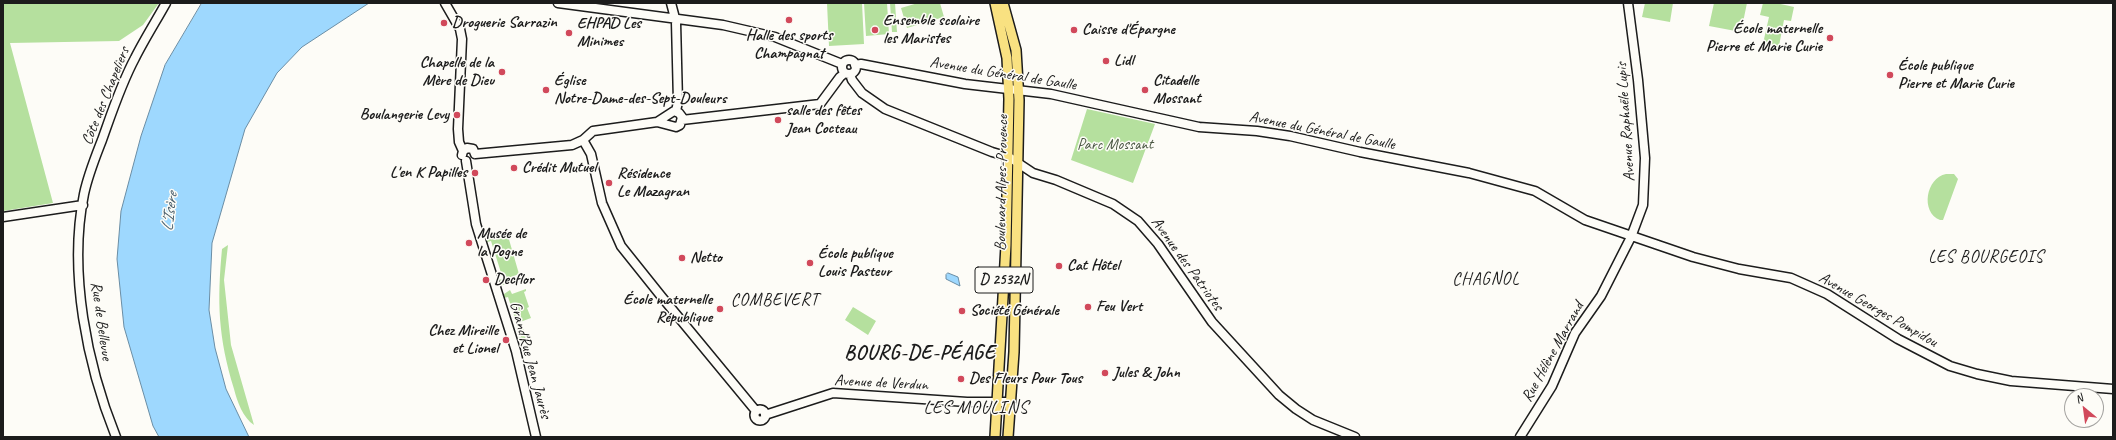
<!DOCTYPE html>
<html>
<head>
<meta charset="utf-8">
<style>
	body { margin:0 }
	#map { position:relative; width:2116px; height:440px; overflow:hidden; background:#fdfcf7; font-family:Caveat,sans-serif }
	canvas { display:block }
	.frame { position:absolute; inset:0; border:4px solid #1c1c1c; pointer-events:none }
	.north { position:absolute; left:2064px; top:388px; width:40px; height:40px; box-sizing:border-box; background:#fdfcf7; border:1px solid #a3a29f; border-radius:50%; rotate:331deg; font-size:11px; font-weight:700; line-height:16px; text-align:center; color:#1c1c1c }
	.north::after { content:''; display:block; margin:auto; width:14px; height:18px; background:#d1495b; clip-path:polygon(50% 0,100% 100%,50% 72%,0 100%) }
</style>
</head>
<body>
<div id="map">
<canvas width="2116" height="440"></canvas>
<div class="frame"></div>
<div class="north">N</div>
</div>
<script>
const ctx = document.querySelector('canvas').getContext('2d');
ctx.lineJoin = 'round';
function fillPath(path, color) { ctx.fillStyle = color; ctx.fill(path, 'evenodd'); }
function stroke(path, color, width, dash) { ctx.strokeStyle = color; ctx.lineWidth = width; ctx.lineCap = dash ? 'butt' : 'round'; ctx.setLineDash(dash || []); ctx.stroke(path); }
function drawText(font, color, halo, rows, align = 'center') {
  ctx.font = font + ' Caveat,sans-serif'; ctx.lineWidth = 3; ctx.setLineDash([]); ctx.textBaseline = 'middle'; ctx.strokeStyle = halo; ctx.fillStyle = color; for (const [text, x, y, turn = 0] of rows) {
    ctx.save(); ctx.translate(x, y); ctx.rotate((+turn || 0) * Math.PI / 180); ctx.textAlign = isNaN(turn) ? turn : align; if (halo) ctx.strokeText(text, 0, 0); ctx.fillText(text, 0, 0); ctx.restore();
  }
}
fillPath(new Path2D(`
	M 3,3 L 159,3 L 143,25 L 119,41 L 10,43 L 53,203 L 3,211 Z
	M 827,3 L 862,3 L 864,44 L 829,46 Z
	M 864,3 L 887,3 L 889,34 L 866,36 Z
	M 890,3 L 895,3 L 897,32 L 892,32 Z
	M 918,3 L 940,3 L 944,17 L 907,28 L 901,8 Z
	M 1645,3 L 1673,3 L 1670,22 L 1642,17 Z
	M 1714,3 L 1747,3 L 1741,32 L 1709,26 Z
	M 1763,3 L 1776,3 L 1794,7 L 1791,21 L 1784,20 L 1778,51 L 1762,48 L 1769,17 L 1760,15 Z
	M 1087,109 L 1155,124 L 1133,183 L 1071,160 Z
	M 1946,174 L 1954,174 L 1958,179 L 1943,220 L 1940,220 C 1920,212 1926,178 1946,174 Z
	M 493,235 L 494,240 L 508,236 L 519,274 L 506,279 L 508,283 L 500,286 L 498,280 L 503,279 L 491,241 L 487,242 L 486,237 Z
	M 228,245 L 224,280 L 231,345 L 254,425 C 243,418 237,401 234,389 C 218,337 217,302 222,249 Z
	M 526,289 L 526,291 L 524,292 L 529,307 L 527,308 L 531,318 L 520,322 L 527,337 L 520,340 L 518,338 L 521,337 L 508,297 L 504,298 L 504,294 L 510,290 L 512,294 Z
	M 853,307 L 876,321 L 868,335 L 845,320 Z`), '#b5e09e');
const water = new Path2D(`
	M 202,3 L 369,3 L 302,47 L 277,73 L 245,129 L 221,212 L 212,243 L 209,310 L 215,348 L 226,389 L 249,437 L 159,437 L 153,426 L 124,327 L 117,259 L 121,211 L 141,136 L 165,65 Z
	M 948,273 L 958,277 L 960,286 L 946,279 L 946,275 Z`);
fillPath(water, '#9ed8fe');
stroke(water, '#6a8da4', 1);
const secondary = new Path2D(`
	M 445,3 L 460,29 L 462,39 L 458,129 L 459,142 L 463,151
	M 558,3 L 723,25 L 775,37 L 842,64
	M 671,3 L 676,22 L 678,102 L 676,111
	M842 67a7 7 0 1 1 14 0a7 7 0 1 1-14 0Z
	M 855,65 L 861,64 L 965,84 L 1051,94 L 1199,127 L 1257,131 L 1290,136 L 1360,152 L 1469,173 L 1535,191 L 1585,220 L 1693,257 L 1739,269 L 1791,278 L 1827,294 L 1898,339 L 1950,366 L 1977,374 L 2011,381 L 2113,389
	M 850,74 L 852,80 L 862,93 L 885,109 L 992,152 L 1009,157 L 1033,173 L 1056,180 L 1113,204 L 1138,221 L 1158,244 L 1212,322 L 1279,395 L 1296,409 L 1313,420 L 1355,437
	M 682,120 L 820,104 L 840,77 L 845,73
	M 583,140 L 591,154 L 602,203 L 621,246 L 661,296 L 756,411
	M 475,154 L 572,145 L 583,140 L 593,131 L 657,122 L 676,127 L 680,125 L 682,117 L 679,113 L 674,111 L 657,122
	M 462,155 L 463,151 L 467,148 L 473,149 L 475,154
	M 466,161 L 476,224 L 516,351 L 536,437
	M 3,217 L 83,205
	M754.5 415a5.5 5.5 0 1 1 11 0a5.5 5.5 0 1 1-11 0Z
	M 765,415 L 833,393 L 967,402 L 1010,402
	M 116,437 C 87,365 68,272 84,194 C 88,175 95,158 102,140 C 112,112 121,84 135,58 C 144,40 156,21 166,3
	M 1520,437 L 1552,386 L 1575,333 L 1601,296 L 1631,237 L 1643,205 L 1645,158 L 1638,80 L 1628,3`);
const primary = new Path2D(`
	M 995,3 L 1007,58 L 1009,99 L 1006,245 L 995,437
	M 1003,3 L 1016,50 L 1019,100 L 1014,352 L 1008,437`);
stroke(secondary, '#1c1c1c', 11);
stroke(primary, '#1c1c1c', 12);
stroke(secondary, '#fdfcf7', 8);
stroke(primary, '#f9e181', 9);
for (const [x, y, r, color] of [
	[789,20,4,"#d1495b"],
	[444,23,4,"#d1495b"],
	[875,30,4,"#d1495b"],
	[1074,30,4,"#d1495b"],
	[569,33,4,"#d1495b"],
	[1830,38,4,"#d1495b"],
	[1106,61,4,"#d1495b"],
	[502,72,4,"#d1495b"],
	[1890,75,4,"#d1495b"],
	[546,90,4,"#d1495b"],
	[1145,90,4,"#d1495b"],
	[457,115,4,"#d1495b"],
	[778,120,4,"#d1495b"],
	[514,168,4,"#d1495b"],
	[475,173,4,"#d1495b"],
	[609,183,4,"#d1495b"],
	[469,243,4,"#d1495b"],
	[682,258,4,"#d1495b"],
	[810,263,4,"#d1495b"],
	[1059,266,4,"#d1495b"],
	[486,280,4,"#d1495b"],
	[1088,307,4,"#d1495b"],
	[720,309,4,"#d1495b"],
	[962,311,4,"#d1495b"],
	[506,340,4,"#d1495b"],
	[1105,373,4,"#d1495b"],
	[961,379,4,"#d1495b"]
]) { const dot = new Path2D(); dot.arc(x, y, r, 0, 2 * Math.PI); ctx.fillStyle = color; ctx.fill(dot); stroke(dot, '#fdfcf7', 1.5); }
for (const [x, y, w] of [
	[1004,280,58]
]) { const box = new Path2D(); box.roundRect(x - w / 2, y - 13, w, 26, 3); ctx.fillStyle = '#fdfcf7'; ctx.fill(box); stroke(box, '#1c1c1c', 1); }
drawText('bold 15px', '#1c1c1c', null, [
	["D 2532N",1004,280]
]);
drawText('bold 16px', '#1c1c1c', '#fdfcf7', [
	["Ensemble scolaire",883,21],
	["les Maristes",883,39],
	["Droguerie Sarrazin",452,23],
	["EHPAD Les",577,24],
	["Minimes",577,42],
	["École maternelle",1822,29,"right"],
	["Pierre et Marie Curie",1822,47,"right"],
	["Caisse d'Épargne",1082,30],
	["Halle des sports",789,36,"center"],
	["Champagnat",789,54,"center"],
	["Lidl",1114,61],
	["Chapelle de la",494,63,"right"],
	["Mère de Dieu",494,81,"right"],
	["École publique",1898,66],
	["Pierre et Marie Curie",1898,84],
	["Église",554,81],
	["Notre-Dame-des-Sept-Douleurs",554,99],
	["Citadelle",1153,81],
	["Mossant",1153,99],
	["salle des fêtes",786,111],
	["Jean Cocteau",786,129],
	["Boulangerie Levy",449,115,"right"],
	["Crédit Mutuel",522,168],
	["L'en K Papilles",467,173,"right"],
	["Résidence",617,174],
	["Le Mazagran",617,192],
	["Musée de",477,234],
	["la Pogne",477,252],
	["École publique",818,254],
	["Louis Pasteur",818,272],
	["Netto",690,258],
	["Cat Hôtel",1067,266],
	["Decflor",494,280],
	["École maternelle",712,300,"right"],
	["République",712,318,"right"],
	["Feu Vert",1096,307],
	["Société Générale",970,311],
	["Chez Mireille",498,331,"right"],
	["et Lionel",498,349,"right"],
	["Jules & John",1113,373],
	["Des Fleurs Pour Tous",969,379]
], 'left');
drawText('16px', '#1c1c1c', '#fdfcf7', [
	["Avenue du Général de Gaulle",1003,74,9],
	["Côte des Chapeliers",106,96,-68],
	["Avenue Raphaële Lupis",1626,122,-94],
	["Avenue du Général de Gaulle",1322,131,11],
	["Boulevard Alpes-Provence",1002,183,-89],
	["Avenue des Patriotes",1187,264,54],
	["Avenue Georges Pompidou",1878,310,30],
	["Rue de Bellevue",101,321,82],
	["Rue Hélène Marrand",1553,352,-61],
	["Grand'Rue Jean Jaurès",530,360,75],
	["Avenue de Verdun",881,383,3]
]);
drawText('16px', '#4a5743', '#fdfcf7', [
	["Parc Mossant",1115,145]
]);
drawText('italic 17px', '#4a5e6b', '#fdfcf7', [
	["L'Isère",170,212,-82]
]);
ctx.letterSpacing = '1px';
drawText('17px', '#1c1c1c', '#fdfcf7', [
	["LES BOURGEOIS",1986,258],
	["CHAGNOL",1486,280],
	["COMBEVERT",775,301]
]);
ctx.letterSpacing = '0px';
ctx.letterSpacing = '1px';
drawText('18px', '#1c1c1c', '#fdfcf7', [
	["LES MOULINS",976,408]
]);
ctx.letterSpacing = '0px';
ctx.letterSpacing = '1px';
drawText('bold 20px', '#1c1c1c', '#fdfcf7', [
	["BOURG-DE-PÉAGE",920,354]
]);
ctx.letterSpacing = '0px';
</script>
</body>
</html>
